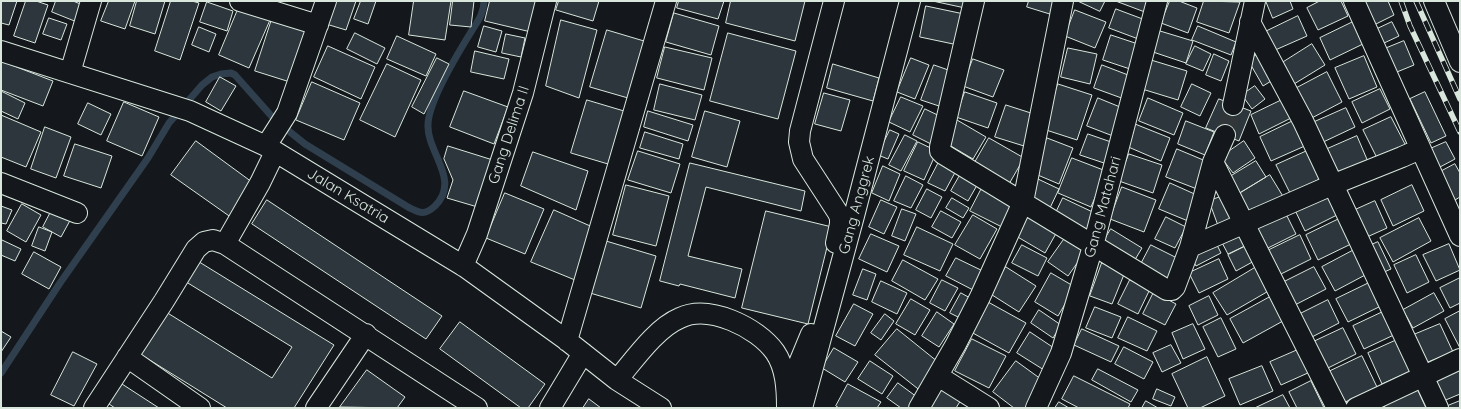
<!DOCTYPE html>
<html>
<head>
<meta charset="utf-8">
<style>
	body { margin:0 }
	#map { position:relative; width:1461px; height:409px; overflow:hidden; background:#14181c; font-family:Quicksand,sans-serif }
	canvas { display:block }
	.frame { position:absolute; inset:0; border:2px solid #d8e6dc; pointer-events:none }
</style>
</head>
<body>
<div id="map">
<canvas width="1461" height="409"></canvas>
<div class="frame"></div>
</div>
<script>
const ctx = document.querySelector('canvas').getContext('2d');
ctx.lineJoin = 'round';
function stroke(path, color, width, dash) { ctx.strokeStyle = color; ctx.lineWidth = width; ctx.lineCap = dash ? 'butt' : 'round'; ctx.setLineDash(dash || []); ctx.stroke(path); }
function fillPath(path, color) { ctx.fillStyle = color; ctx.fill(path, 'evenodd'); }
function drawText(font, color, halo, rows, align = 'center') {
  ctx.font = font + ' Quicksand,sans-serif'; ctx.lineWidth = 4; ctx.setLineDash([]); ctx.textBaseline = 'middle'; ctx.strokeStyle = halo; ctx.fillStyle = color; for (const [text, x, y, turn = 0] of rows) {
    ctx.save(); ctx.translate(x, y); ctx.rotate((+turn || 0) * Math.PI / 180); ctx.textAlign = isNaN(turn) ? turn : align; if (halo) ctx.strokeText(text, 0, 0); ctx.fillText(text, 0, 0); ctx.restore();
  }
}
stroke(new Path2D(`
	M 1,373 L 60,283 L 148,158 L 169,123 L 202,85 L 212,77 L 221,74 L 231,73 L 235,75 L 275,120 L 305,144 L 408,207 C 420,213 424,216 435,206 C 461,180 427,153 428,125 C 428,102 458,53 471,32 C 477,22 484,14 484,1`), '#2f3f4d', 7);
const building = new Path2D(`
	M 1,1 L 17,1 L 9,25 L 1,23 Z
	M 26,1 L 36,1 L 48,5 L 35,43 L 14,36 Z
	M 56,1 L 73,1 L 83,5 L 77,22 L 52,12 Z
	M 109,1 L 135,1 L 125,29 L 101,21 Z
	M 137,1 L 165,1 L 155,34 L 130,26 Z
	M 171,1 L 192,1 L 199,3 L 180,60 L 155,51 Z
	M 334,1 L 356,1 L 346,30 L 326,24 Z
	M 361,1 L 376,1 L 368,24 L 354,19 Z
	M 414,1 L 451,1 L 445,40 L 409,35 Z
	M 453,1 L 474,1 L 471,27 L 450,25 Z
	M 490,1 L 538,1 L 531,32 L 485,21 Z
	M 559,1 L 599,1 L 593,21 L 556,10 Z
	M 679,1 L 724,1 L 718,19 L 677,8 Z
	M 731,1 L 805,1 L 795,41 L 726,23 Z
	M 933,1 L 969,1 L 967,8 Z
	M 1029,1 L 1058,1 L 1053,15 L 1027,7 Z
	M 1078,1 L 1105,1 L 1100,11 Z
	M 1116,1 L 1150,1 L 1146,12 Z
	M 1170,1 L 1179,1 L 1197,8 L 1188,33 L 1161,23 Z
	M 1204,1 L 1240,2 L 1229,33 L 1197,22 Z
	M 1266,1 L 1290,1 L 1293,9 L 1273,18 Z
	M 1320,1 L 1341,1 L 1348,16 L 1318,30 L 1307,8 Z
	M 1363,1 L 1388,1 L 1394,15 L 1374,25 Z
	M 207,2 L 233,11 L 227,31 L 200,22 Z
	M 926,6 L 964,14 L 958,45 L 920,37 Z
	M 239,7 L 270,20 L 249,68 L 219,55 Z
	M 1116,9 L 1148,21 L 1141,40 L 1109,28 Z
	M 1075,10 L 1106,22 L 1095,48 L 1065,36 Z
	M 674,13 L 719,26 L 711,55 L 666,42 Z
	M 273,16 L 307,26 L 290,82 L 255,71 Z
	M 1298,16 L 1307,36 L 1273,51 L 1265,32 Z
	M 49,18 L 67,24 L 61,40 L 43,34 Z
	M 561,20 L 597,30 L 579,98 L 546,86 Z
	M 1353,22 L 1363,44 L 1330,60 L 1320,38 Z
	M 1392,22 L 1399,36 L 1382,44 L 1375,30 Z
	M 484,26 L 502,31 L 496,52 L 478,47 Z
	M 1198,26 L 1236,42 L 1231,55 L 1192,40 Z
	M 199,27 L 216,34 L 209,52 L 192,45 Z
	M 607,30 L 644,41 L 628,98 L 590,87 Z
	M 1160,31 L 1193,41 L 1186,63 L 1153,52 Z
	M 355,33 L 385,48 L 377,64 L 347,49 Z
	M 728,33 L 796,51 L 778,119 L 710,101 Z
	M 506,34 L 525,38 L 521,57 L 502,53 Z
	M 1111,35 L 1138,44 L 1130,69 L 1103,60 Z
	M 397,36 L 436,54 L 426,76 L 387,59 Z
	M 1404,41 L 1414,65 L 1392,74 L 1382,50 Z
	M 1312,44 L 1325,65 L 1294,84 L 1282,63 Z
	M 328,46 L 375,67 L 361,99 L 314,77 Z
	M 1195,46 L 1211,54 L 1203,71 L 1186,64 Z
	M 665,47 L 712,58 L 704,90 L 657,78 Z
	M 1068,48 L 1097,54 L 1090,84 L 1061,77 Z
	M 475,51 L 509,59 L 504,79 L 471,72 Z
	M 1260,53 L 1276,78 L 1263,86 L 1248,60 Z
	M 1214,54 L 1229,61 L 1221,81 L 1206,75 Z
	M 1364,56 L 1377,87 L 1349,99 L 1335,68 Z
	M 437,58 L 449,64 L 424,114 L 412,107 Z
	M 911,58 L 929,65 L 915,99 L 897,92 Z
	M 973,59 L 1004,70 L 993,97 L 963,86 Z
	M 1151,60 L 1187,71 L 1178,100 L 1142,89 Z
	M 1,61 L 53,81 L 43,106 L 1,90 Z
	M 387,64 L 421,80 L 395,137 L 360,120 Z
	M 833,64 L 879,78 L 873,101 L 827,88 Z
	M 934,65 L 954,72 L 942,107 L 921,100 Z
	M 1102,65 L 1136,78 L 1127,100 L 1094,88 Z
	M 1327,72 L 1342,102 L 1308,120 L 1293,90 Z
	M 220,77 L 236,86 L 221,111 L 206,102 Z
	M 312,82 L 360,103 L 344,140 L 296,120 Z
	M 660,84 L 702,95 L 695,120 L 654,110 Z
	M 1058,84 L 1092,95 L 1077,140 L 1043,129 Z
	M 1192,84 L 1211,93 L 1200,116 L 1181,107 Z
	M 1255,86 L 1265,99 L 1252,109 L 1242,95 Z
	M 1380,89 L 1390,109 L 1362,123 L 1352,102 Z
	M 1,91 L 25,103 L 18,119 L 1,111 Z
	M 464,91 L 508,107 L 494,144 L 450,127 Z
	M 965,92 L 997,103 L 988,128 L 956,117 Z
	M 1425,92 L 1446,136 L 1431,143 L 1410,99 Z
	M 824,93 L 850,100 L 841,131 L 815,124 Z
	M 901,97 L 923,106 L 910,132 L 889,122 Z
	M 1098,98 L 1125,109 L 1113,136 L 1087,126 Z
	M 1148,98 L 1183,113 L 1174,135 L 1139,121 Z
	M 1219,99 L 1251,111 L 1239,141 L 1206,128 Z
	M 1284,99 L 1293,117 L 1259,134 L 1251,115 Z
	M 587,100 L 624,111 L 608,164 L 571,153 Z
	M 124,102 L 159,117 L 142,156 L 107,141 Z
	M 88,103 L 111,114 L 101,135 L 78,124 Z
	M 1006,105 L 1034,114 L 1024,146 L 995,137 Z
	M 1346,108 L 1355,127 L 1319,144 L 1310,124 Z
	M 925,109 L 946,119 L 933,145 L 913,135 Z
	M 648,111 L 693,125 L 688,141 L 644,127 Z
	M 705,111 L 740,121 L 727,167 L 692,157 Z
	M 1,115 L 41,132 L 26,167 L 1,157 Z
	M 1391,117 L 1407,148 L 1379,162 L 1363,130 Z
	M 957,120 L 986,137 L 973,159 L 944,142 Z
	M 1295,120 L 1307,145 L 1271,161 L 1260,137 Z
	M 1186,121 L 1214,132 L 1205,155 L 1178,144 Z
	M 1135,124 L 1170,138 L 1161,161 L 1126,146 Z
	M 45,127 L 71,137 L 56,178 L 31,169 Z
	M 890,130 L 899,134 L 888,159 L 878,155 Z
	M 645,132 L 683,144 L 679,159 L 640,148 Z
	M 1088,134 L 1114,143 L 1107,164 L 1080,155 Z
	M 905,135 L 917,141 L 901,171 L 889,165 Z
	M 1357,136 L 1369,164 L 1337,178 L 1325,150 Z
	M 989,138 L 1024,158 L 1009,184 L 974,164 Z
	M 1047,138 L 1073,148 L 1059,184 L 1033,173 Z
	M 196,141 L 256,185 L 232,218 L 171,175 Z
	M 1244,141 L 1255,158 L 1233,173 L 1221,157 Z
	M 918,142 L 937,151 L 924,180 L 904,171 Z
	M 1446,142 L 1455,159 L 1440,167 L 1430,149 Z
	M 75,144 L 112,156 L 101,188 L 64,176 Z
	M 448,146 L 496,161 L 481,208 L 447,198 L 453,180 L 444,159 Z
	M 1177,149 L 1208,162 L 1197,189 L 1166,177 Z
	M 638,151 L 680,164 L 671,193 L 628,180 Z
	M 1307,151 L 1320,179 L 1290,193 L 1276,165 Z
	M 533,152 L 588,171 L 576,210 L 521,186 Z
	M 1129,154 L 1162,165 L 1153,193 L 1119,181 Z
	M 941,158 L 958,167 L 945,191 L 928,183 Z
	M 1072,158 L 1106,171 L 1091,207 L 1058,193 Z
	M 1256,161 L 1266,177 L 1238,194 L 1228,178 Z
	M 690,163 L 805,191 L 801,211 L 706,187 L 688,256 L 742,269 L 735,298 L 680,284 L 679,286 L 660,281 Z
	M 1455,164 L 1460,173 L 1460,197 L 1455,200 L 1440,172 Z
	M 883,166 L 900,174 L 889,201 L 872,193 Z
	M 963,170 L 980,180 L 968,201 L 951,191 Z
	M 1270,175 L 1284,198 L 1251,218 L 1237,195 Z
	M 906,176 L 923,185 L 911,208 L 894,201 Z
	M 1038,179 L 1059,189 L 1049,210 L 1028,200 Z
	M 1170,183 L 1199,196 L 1188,221 L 1159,209 Z
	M 626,185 L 669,196 L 656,246 L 613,235 Z
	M 1412,185 L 1424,211 L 1393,226 L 1381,200 Z
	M 983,186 L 1017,203 L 1004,228 L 970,211 Z
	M 1122,187 L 1156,200 L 1144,232 L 1110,219 Z
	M 927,189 L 942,197 L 931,218 L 916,210 Z
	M 1325,190 L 1337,215 L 1305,231 L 1293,206 Z
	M 505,193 L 544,209 L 525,254 L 486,238 Z
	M 1226,195 L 1237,224 L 1220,231 L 1209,201 Z
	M 952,198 L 969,208 L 963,218 L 946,208 Z
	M 1063,198 L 1099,215 L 1090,235 L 1053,219 Z
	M 267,200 L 442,316 L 426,339 L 252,224 Z
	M 881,200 L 897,207 L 884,234 L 869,227 Z
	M 1375,201 L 1387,228 L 1367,237 L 1355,210 Z
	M 22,204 L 41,215 L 26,242 L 7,231 Z
	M 1,206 L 12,210 L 6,224 L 1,223 Z
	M 54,206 L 73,215 L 61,237 L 43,227 Z
	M 902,209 L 916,214 L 905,241 L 892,236 Z
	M 554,210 L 597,229 L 575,280 L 531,262 Z
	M 1284,210 L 1296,234 L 1262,251 L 1250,227 Z
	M 766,211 L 832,227 L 808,324 L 742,308 Z
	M 941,211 L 961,222 L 952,238 L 932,227 Z
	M 1030,214 L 1058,230 L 1045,253 L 1016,236 Z
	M 973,215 L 997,229 L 980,259 L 955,245 Z
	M 1166,217 L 1186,227 L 1175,248 L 1155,239 Z
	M 1419,218 L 1431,241 L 1393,262 L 1380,238 Z
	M 1339,219 L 1351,244 L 1318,260 L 1306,235 Z
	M 39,227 L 52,232 L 45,251 L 32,246 Z
	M 917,227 L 953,244 L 940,271 L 904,255 Z
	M 1241,228 L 1249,244 L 1228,254 L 1220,239 Z
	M 1111,229 L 1142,248 L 1133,263 L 1102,244 Z
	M 871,234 L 899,246 L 887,272 L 859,259 Z
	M 1300,235 L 1311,259 L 1277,276 L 1265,252 Z
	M 1065,238 L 1085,252 L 1068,276 L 1048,262 Z
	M 2,240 L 21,249 L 15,261 L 1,255 Z
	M 606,241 L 656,256 L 641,308 L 590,293 Z
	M 1378,242 L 1391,269 L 1382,273 L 1369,246 Z
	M 1216,243 L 1221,253 L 1196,266 L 1190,255 Z
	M 1449,244 L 1460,270 L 1436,281 L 1423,255 Z
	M 1022,245 L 1047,258 L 1038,276 L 1012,263 Z
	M 1151,245 L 1179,259 L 1168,280 L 1140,266 Z
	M 1248,245 L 1256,260 L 1236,271 L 1228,255 Z
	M 1354,250 L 1367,274 L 1335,291 L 1322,267 Z
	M 34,252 L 61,267 L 49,289 L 22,274 Z
	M 1416,255 L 1429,282 L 1407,293 L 1394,265 Z
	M 956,258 L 985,272 L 975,291 L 946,276 Z
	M 1219,259 L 1228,279 L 1199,293 L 1189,273 Z
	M 196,260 L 334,345 L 294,408 L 227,408 L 140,354 L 166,312 L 272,378 L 292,347 L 183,280 Z
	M 903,260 L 938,279 L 925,300 L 892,281 Z
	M 1102,263 L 1125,272 L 1112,304 L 1090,296 Z
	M 1258,266 L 1272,289 L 1227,315 L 1213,293 Z
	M 1006,267 L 1036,286 L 1019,312 L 989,293 Z
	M 1314,267 L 1326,289 L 1291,307 L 1280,284 Z
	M 863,269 L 876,274 L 867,300 L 853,295 Z
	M 1051,273 L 1075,287 L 1058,316 L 1035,302 Z
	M 1460,278 L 1460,303 L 1450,308 L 1440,288 Z
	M 942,280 L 958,288 L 945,311 L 930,303 Z
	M 1130,280 L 1150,289 L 1138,314 L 1118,304 Z
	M 881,281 L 907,293 L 897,314 L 872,302 Z
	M 1369,283 L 1381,306 L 1348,322 L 1336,299 Z
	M 1154,292 L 1176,304 L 1165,325 L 1143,314 Z
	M 961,293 L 972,299 L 962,319 L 950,313 Z
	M 1434,293 L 1444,311 L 1413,328 L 1403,310 Z
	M 1209,296 L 1218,315 L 1198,325 L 1189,306 Z
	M 1270,297 L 1283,321 L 1243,343 L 1230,319 Z
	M 911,299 L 930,310 L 915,335 L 896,324 Z
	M 1328,300 L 1339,323 L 1310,338 L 1298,315 Z
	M 988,302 L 1026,323 L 1009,353 L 971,332 Z
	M 854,304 L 873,314 L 855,346 L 836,336 Z
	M 1095,307 L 1121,317 L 1112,338 L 1086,328 Z
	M 1039,310 L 1061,325 L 1053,338 L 1031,323 Z
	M 1387,310 L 1398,333 L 1364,349 L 1353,326 Z
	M 1460,311 L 1460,348 L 1445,319 Z
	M 937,312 L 954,324 L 939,347 L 922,336 Z
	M 885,314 L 894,321 L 881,340 L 871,333 Z
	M 1128,317 L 1157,331 L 1147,351 L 1118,338 Z
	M 1221,318 L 1236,349 L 1218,357 L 1203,327 Z
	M 460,322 L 545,384 L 528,408 L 521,408 L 440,349 Z
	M 1193,324 L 1205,349 L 1183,359 L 1172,333 Z
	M 1440,324 L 1453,352 L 1423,364 L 1411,336 Z
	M 1343,328 L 1356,354 L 1322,371 L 1309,344 Z
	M 897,329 L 943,366 L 922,392 L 875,355 Z
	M 1082,329 L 1119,346 L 1111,362 L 1074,345 Z
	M 1,331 L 11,337 L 1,352 Z
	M 1030,332 L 1057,350 L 1044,370 L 1017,353 Z
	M 972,339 L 1006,356 L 989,388 L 955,371 Z
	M 1399,339 L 1413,370 L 1382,384 L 1368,353 Z
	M 1171,345 L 1181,363 L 1162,372 L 1153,353 Z
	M 1124,347 L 1153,362 L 1144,379 L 1115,364 Z
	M 834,348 L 858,362 L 845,382 L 822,368 Z
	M 1300,349 L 1310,372 L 1281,385 L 1270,362 Z
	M 73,352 L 97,364 L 74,406 L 51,395 Z
	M 1362,356 L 1377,387 L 1339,405 L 1324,374 Z
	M 1207,357 L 1225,396 L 1200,408 L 1188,408 L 1172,374 Z
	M 870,361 L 893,376 L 882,394 L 858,379 Z
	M 1016,361 L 1045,382 L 1025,408 L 1014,408 L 993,392 Z
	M 1460,362 L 1460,394 L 1441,402 L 1429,375 Z
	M 1262,366 L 1273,391 L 1240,405 L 1229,379 Z
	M 1098,369 L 1138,390 L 1131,402 L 1092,380 Z
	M 367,370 L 405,397 L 397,408 L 340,407 Z
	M 1074,376 L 1130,404 L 1128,408 L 1079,408 L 1062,399 Z
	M 1311,381 L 1324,408 L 1297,408 L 1289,392 Z
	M 898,383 L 921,400 L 915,408 L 901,408 L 887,398 Z
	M 944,383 L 964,395 L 956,408 L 928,408 Z
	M 122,384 L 159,408 L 115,408 L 109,404 Z
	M 848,384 L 881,402 L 877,408 L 839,408 L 836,406 Z
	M 1415,384 L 1426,408 L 1385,408 L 1381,399 Z
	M 1157,389 L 1175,397 L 1171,406 L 1153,399 Z
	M 1283,395 L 1290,408 L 1255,408 Z
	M 589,399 L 601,408 L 583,408 Z
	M 1146,401 L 1158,408 L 1142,408 Z
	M 1460,401 L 1460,408 L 1445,408 L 1445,407 Z
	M 1059,402 L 1069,408 L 1055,408 Z`);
fillPath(building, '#2c363c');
stroke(building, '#d8e6dc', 1);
stroke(new Path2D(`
	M 1225,135 L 1233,105`), '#313739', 20, [20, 10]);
const minor = new Path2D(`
	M 240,1 L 318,25
	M 834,1 L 800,131 L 799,142 L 803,159 L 838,213 L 840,218 L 840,224 L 836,243
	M 974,1 L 940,147 L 940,151 L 943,154 L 1167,290 L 1172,290 L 1175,287 L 1190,247 L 1213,162 L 1225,135
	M 1354,1 L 1460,236
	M 1434,1 L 1460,62
	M 1250,22 L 1303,121 L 1438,408
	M 1,51 L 190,111 L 266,146 L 465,267 L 565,339 L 617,380 L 661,408
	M 70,73 L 91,1
	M 1233,105 L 1255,1
	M 266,146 L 287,113 L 326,1
	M 1213,162 L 1337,408
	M 1,183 L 77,213
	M 225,244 L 260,183 L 275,152
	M 1190,247 L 1332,185 L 1402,157 L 1420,149
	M 463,266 L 477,234 L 523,93 L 546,1
	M 567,341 L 666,1
	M 127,357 L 200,408
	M 938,376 L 989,408
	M 617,380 C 634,360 656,328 680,318 C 709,304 757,327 775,352 C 786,368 787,389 787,408
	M 787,392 L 811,334
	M 94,408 L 164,301 L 196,249 L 204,242 L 213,240 L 225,244 L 477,408
	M 316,408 L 366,334
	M 550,408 L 583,353
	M 802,408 L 854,216 L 910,1
	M 919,408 L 956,344 L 980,297 L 1023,202 L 1063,1
	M 1036,408 L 1061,353 L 1093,246 L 1157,1
	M 1356,408 L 1460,359`);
stroke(minor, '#d8e6dc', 22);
stroke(minor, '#14181c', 20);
const rail = new Path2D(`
	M 1401,1 L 1410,26 L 1460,132
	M 1416,1 L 1460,99`);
stroke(rail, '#d8e6dc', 5.5);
stroke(rail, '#14181c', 4, [11]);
drawText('15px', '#d8e6dc', '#14181c', [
	["Gang Delima II",509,135,-72],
	["Jalan Ksatria",348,196,31],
	["Gang Anggrek",857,205,-75],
	["Gang Matahari",1103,207,-75]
]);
</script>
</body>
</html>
